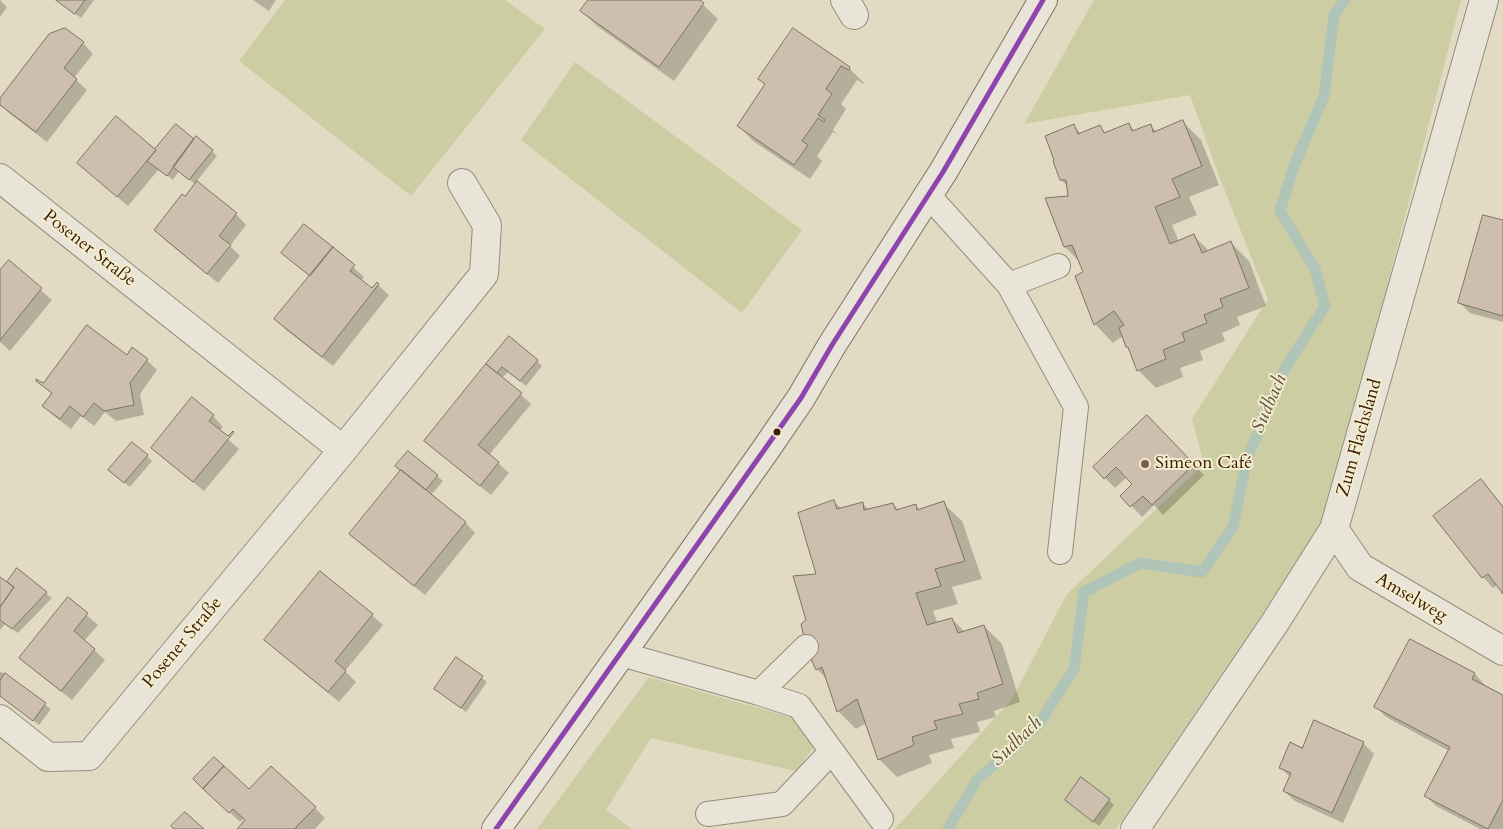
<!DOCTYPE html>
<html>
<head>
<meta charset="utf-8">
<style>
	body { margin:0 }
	canvas { display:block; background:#e2dac2 }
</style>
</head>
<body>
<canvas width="1503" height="829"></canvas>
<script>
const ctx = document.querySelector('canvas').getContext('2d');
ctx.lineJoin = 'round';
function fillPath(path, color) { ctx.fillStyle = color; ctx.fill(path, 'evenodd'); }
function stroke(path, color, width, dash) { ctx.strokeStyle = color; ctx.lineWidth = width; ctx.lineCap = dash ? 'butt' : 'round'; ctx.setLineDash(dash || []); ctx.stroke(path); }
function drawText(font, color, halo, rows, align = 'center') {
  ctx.font = font + ' Cardo,serif'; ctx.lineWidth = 4; ctx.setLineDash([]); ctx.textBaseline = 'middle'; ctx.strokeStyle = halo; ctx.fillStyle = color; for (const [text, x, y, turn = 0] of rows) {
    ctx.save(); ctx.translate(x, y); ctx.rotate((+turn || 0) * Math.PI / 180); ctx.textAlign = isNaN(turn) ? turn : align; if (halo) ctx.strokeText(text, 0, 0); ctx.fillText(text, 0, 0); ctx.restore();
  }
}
fillPath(new Path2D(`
	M 285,0 L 505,0 L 545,29 L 411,196 L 239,61 Z
	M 1094,0 L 1461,0 L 1327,518 L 1116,829 L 895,829 L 1012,699 L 1067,594 L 1204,464 L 1192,419 L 1268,299 L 1219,176 L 1190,95 L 1024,124 Z
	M 575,62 L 802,230 L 742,313 L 521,140 Z
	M 649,677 L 793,718 L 813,748 L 796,771 L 651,738 L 606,810 L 632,829 L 537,829 Z`), '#cdcda4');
fillPath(new Path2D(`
	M 0,0 L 7,7 L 0,17 Z
	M 56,0 L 94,0 L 81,18 Z
	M 253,0 L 276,0 L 269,11 Z
	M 590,0 L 698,0 L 718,19 L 674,81 L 597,26 L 582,11 Z
	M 793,30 L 849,68 L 864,83 L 864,84 L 857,80 L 841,104 L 846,109 L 833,130 L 839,136 L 833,132 L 817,156 L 822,161 L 810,179 L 753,141 L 739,126 L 766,86 L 760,79 Z
	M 83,43 L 93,54 L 74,78 L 87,90 L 47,142 L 9,113 L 0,104 L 0,100 Z
	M 116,118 L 160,155 L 195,140 L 212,151 L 217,156 L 196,182 L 236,214 L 246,225 L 230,246 L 240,256 L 218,283 L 166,241 L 155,230 L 196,185 L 179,171 L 173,180 L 159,169 L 128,206 L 78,163 Z
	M 1183,122 L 1201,140 L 1219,185 L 1189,197 L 1197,215 L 1172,225 L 1179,242 L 1194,236 L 1209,251 L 1230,242 L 1249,261 L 1266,306 L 1237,317 L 1240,325 L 1222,333 L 1225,341 L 1200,351 L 1203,360 L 1180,368 L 1183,377 L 1156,388 L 1138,370 L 1130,349 L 1127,346 L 1123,336 L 1113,343 L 1095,324 L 1076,277 L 1084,273 L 1080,262 L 1065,247 L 1070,197 L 1069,187 L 1061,180 L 1074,126 L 1081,134 L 1100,127 L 1106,133 L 1129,125 L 1135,131 L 1150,125 L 1157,132 Z
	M 1503,221 L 1503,322 L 1470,313 L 1460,303 Z
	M 332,248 L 364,277 L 361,281 L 372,290 L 377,284 L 389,295 L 333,366 L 286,330 L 276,319 Z
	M 9,262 L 52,300 L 10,351 L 0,342 L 0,271 Z
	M 127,356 L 147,360 L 157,370 L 140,394 L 144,415 L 116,421 L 105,412 L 94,426 L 81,416 L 71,429 L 54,416 L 44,406 L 52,394 L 43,385 Z
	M 537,361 L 542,366 L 526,386 L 508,372 L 502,378 L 531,404 L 489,455 L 509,473 L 491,495 L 436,451 L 426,441 L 487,364 Z
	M 213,416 L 223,427 L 219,431 L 239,449 L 204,491 L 163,458 L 153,448 Z
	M 1158,427 L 1204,475 L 1163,515 L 1154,505 L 1142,517 L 1122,496 L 1134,485 L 1127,477 L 1115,488 L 1094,467 Z
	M 408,452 L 443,481 L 431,495 L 465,522 L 475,533 L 425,595 L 361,544 L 351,534 L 402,471 L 396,466 Z
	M 147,456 L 152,461 L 130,487 L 115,475 Z
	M 1481,481 L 1503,506 L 1503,592 L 1497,585 L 1493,588 L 1483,577 Z
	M 834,502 L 842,509 L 862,503 L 869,510 L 893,504 L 899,511 L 916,506 L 920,510 L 943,503 L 962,521 L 982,579 L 952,587 L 958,604 L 933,611 L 938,624 L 952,619 L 965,632 L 984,626 L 1002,644 L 1020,702 L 994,711 L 996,717 L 977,722 L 980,732 L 951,739 L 954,748 L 929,755 L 932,763 L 897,777 L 879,759 L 866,723 L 856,729 L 838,711 L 828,680 L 817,669 L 808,621 Z
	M 17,570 L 52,598 L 18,633 L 5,624 L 0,630 L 0,578 L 12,587 Z
	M 68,599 L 98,625 L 84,641 L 105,660 L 72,700 L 31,668 L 21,657 Z
	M 372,615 L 383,625 L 345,671 L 356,682 L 339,702 L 276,650 L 266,640 Z
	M 1410,640 L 1475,674 L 1485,685 L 1484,686 L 1503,696 L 1503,829 L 1480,829 L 1436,806 L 1426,796 L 1449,751 L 1386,717 L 1376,707 Z
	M 456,659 L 487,682 L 466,712 L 435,689 Z
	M 0,671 L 51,709 L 39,725 L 0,695 Z
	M 1363,743 L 1374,754 L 1343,823 L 1295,801 L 1284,791 L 1290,777 L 1280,767 L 1303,749 Z
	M 195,779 L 249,791 L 315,808 L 325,818 L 315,829 L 239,829 L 247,821 L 244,818 L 240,822 Z
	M 1066,800 L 1109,800 L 1114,805 L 1099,826 Z`), '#0003');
stroke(new Path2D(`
	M 948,829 L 977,780 L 1039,724 L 1074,669 L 1084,592 L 1140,563 L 1202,572 L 1233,527 L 1247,459 L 1285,368 L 1325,306 L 1315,269 L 1280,211 L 1294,166 L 1324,96 L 1334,15 L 1345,0`), '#b0c5b7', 11);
const building = new Path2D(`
	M 56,0 L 85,0 L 75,14 Z
	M 588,0 L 700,0 L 704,3 L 659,67 L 580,11 Z
	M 65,28 L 84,42 L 64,68 L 77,79 L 36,132 L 0,105 L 0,98 L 49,34 Z
	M 793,28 L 850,67 L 849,70 L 841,66 L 826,89 L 832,94 L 818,115 L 825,120 L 824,122 L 818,118 L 802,141 L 808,145 L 794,165 L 737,126 L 765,84 L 758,79 Z
	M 116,116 L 156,150 L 117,197 L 77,163 Z
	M 1183,120 L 1202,166 L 1172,179 L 1180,197 L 1155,207 L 1170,244 L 1194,234 L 1202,253 L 1231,241 L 1249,288 L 1220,299 L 1223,307 L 1204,315 L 1207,323 L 1182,333 L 1185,341 L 1163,350 L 1166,359 L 1137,371 L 1128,347 L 1126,347 L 1119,328 L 1124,325 L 1114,311 L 1094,325 L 1075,276 L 1083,272 L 1072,245 L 1064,247 L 1045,198 L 1068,196 L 1066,180 L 1060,180 L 1053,161 L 1054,160 L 1045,136 L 1074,124 L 1078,134 L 1100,125 L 1104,133 L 1129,123 L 1132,131 L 1151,124 L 1153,132 Z
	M 176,124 L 194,139 L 167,176 L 147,161 L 156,150 L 155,149 Z
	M 196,136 L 213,150 L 189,180 L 173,167 Z
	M 197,181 L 237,213 L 219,236 L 231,245 L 207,274 L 154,230 L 182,194 L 185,196 Z
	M 1483,215 L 1503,220 L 1503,316 L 1458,303 Z
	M 304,224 L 333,247 L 310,276 L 281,253 Z
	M 333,247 L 355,265 L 350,271 L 372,288 L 377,282 L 379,284 L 322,357 L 274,319 Z
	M 9,260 L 42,288 L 0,340 L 0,270 Z
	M 87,325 L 127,355 L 132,347 L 148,359 L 130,383 L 134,405 L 104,411 L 94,403 L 83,417 L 70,406 L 60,419 L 42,406 L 52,393 L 36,381 L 36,379 L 43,383 Z
	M 509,336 L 538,360 L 520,381 L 502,367 L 497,373 L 486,364 Z
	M 486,364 L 522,393 L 478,445 L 499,462 L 480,486 L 424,441 Z
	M 192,397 L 214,415 L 209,421 L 228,436 L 233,431 L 234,432 L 193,482 L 151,448 Z
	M 1147,415 L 1194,464 L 1152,505 L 1143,496 L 1130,507 L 1120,496 L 1132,484 L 1116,467 L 1104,479 L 1093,467 Z
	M 132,442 L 148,455 L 124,483 L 108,470 Z
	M 408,451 L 438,475 L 426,490 L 401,470 L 400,470 L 395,466 Z
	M 401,470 L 466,522 L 414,586 L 349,534 Z
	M 1481,479 L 1503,507 L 1503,594 L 1488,574 L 1482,578 L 1433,516 Z
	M 834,500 L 837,509 L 863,502 L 864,510 L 893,503 L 896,510 L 916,504 L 917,510 L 944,501 L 965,561 L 935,569 L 941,586 L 916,593 L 927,625 L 952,618 L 958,633 L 984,625 L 1003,684 L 977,693 L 979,699 L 959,704 L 963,714 L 934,721 L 937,729 L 912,737 L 914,745 L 878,760 L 857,699 L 837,712 L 822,667 L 816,670 L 806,647 L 801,624 L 806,620 L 793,576 L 816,574 L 798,513 Z
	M 17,568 L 47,592 L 12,629 L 0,620 L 0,607 L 14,587 L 7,582 Z
	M 320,571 L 373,614 L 335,661 L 346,671 L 328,692 L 264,640 Z
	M 0,577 L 14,587 L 0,607 Z
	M 68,597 L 88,613 L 74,631 L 95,649 L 61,691 L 19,658 Z
	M 1410,639 L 1475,673 L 1472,679 L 1503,695 L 1503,800 L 1488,829 L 1424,796 L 1450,747 L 1374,707 Z
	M 456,657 L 483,676 L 461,708 L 434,689 Z
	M 5,673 L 46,703 L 33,721 L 0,696 L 0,681 Z
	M 1314,720 L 1364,742 L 1332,813 L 1283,791 L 1291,773 L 1279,768 L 1290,742 L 1302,748 Z
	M 214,757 L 224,766 L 203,789 L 193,779 Z
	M 224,766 L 249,789 L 271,766 L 316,807 L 296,827 L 296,829 L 237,829 L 245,820 L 233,809 L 229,813 L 203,789 Z
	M 1081,777 L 1110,799 L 1093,822 L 1065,800 Z
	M 185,812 L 204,829 L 174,829 L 171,826 Z`);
fillPath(building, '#cdbeae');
stroke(building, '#7c7464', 1);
const service = new Path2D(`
	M 928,195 L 1009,285 L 1058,266
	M 1009,285 L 1076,407 L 1060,552
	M 621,654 L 759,693 L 806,647
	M 759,693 L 799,706 L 881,819
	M 708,814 L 782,804 L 831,752`);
const minor = new Path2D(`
	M 845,0 L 854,15
	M 0,178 L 343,450
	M 1334,529 L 1360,567 L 1503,651
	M 0,719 L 48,757 L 89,756 L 343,450 L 484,274 L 487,225 L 462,183
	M 1135,829 L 1276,621 L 1334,529 L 1484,0`);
const secondary = new Path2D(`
	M 496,829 L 526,788 L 764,452 L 801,398 L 832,345 L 943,172 L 1043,0`);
stroke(service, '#958d7c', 26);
stroke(minor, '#958d7c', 30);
stroke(secondary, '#7c7464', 30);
stroke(service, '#e8e4d7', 24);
stroke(minor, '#e8e4d7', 28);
stroke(secondary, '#e8e4d7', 28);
stroke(new Path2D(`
	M 496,829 L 801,398 L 832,345 L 943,172 L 1043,0`), '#8e44ad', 5);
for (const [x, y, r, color] of [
	[777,432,4.5,"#3a2007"],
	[1145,464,5,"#756148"]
]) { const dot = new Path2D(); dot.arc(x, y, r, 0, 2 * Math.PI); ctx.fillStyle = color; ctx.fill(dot); stroke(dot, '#f5eccf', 2); }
drawText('18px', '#3a2007', '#f5eccf', [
	["Posener Straße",89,249,38],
	["Zum Flachsland",1360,438,-74],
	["Amselweg",1411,598,30],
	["Posener Straße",183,643,-50]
]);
drawText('18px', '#3a2007', '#f5eccf', [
	["Simeon Café",1155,464]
], 'left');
drawText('italic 19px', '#574f3a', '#f5eccf', [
	["Sudbach",1270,404,-67],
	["Sudbach",1017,742,-44]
]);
</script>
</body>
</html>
